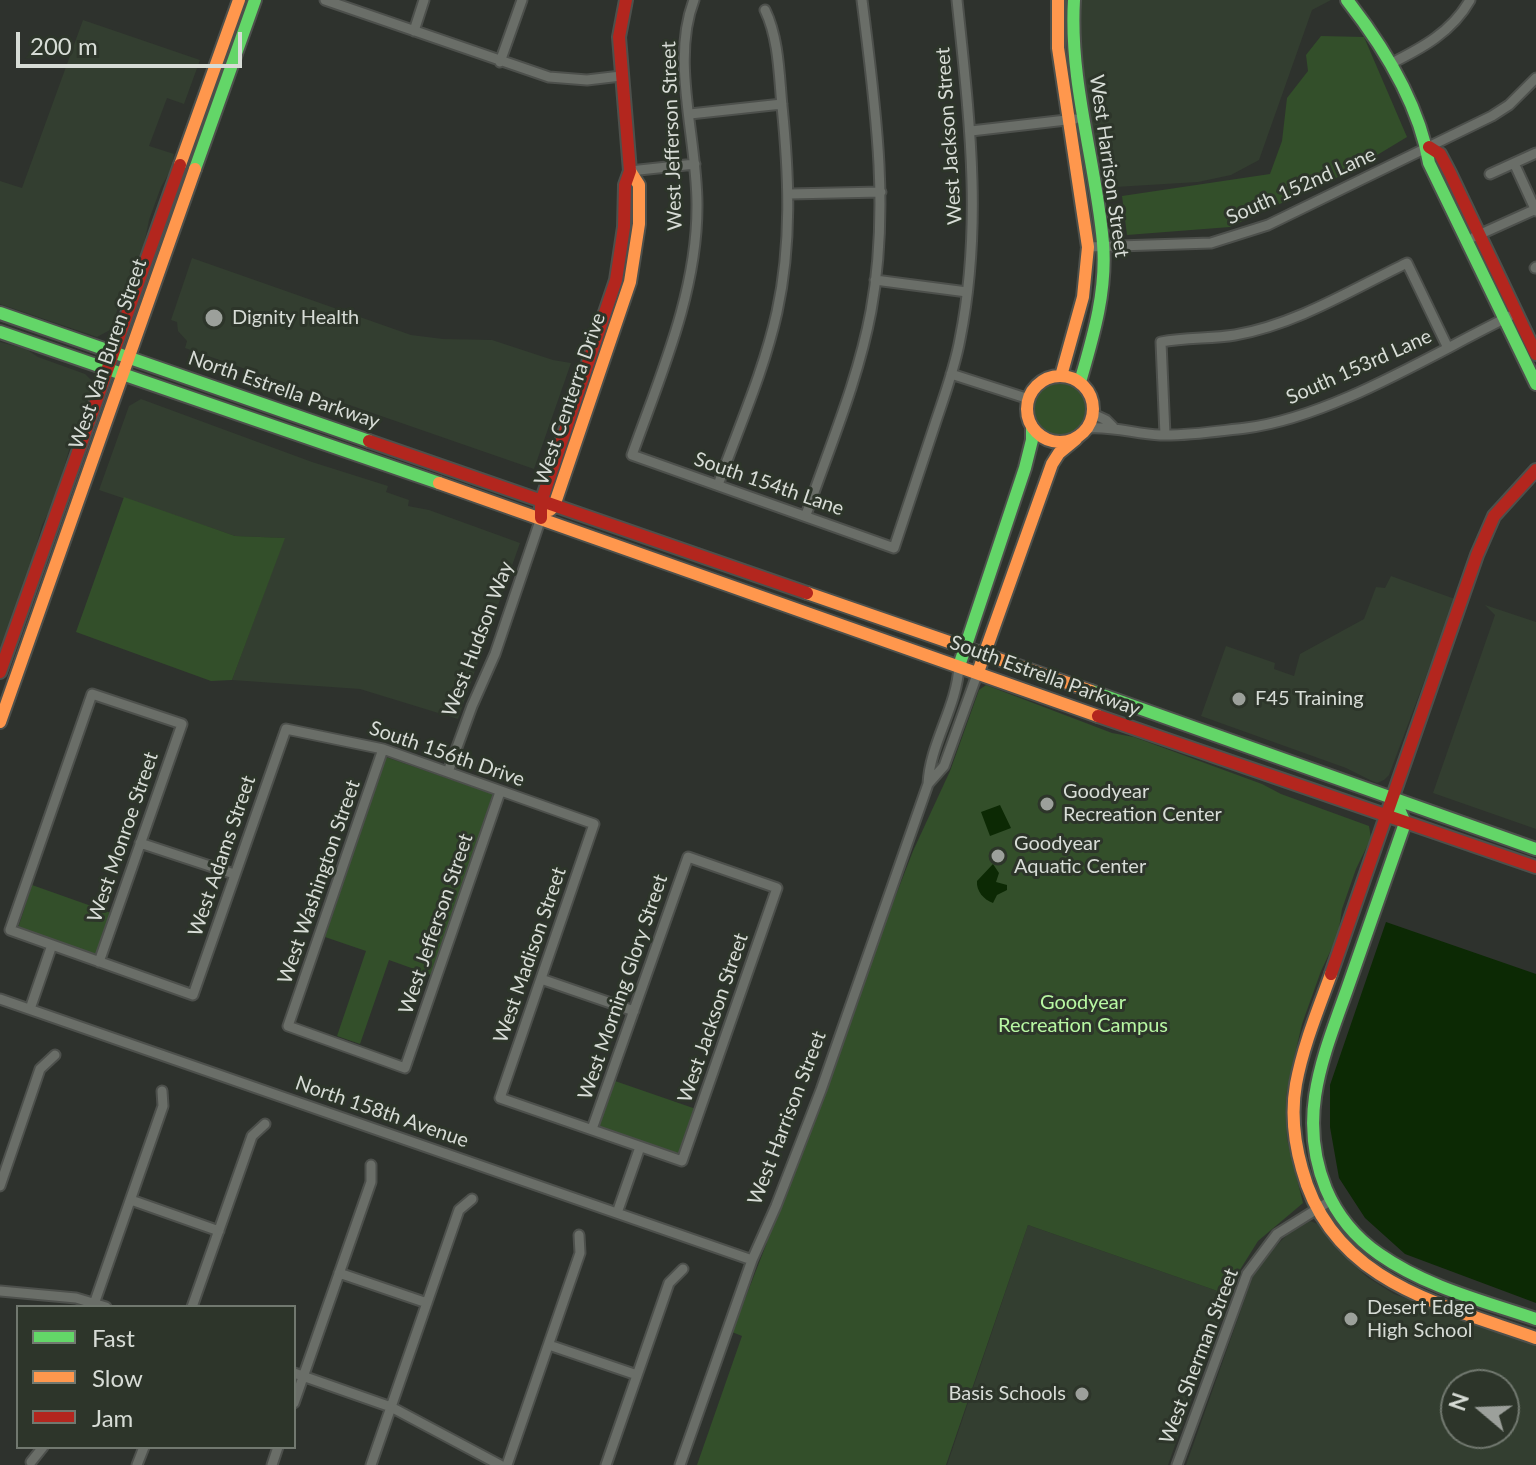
<!DOCTYPE html>
<html>
<head>
<meta charset="utf-8">
<style>
	body { margin:0 }
	#map { position:relative; width:1536px; height:1465px; overflow:hidden; background:#2e322d; font-family:Lato,sans-serif }
	canvas { display:block }
	.legend { position:absolute; left:16px; top:1305px; width:280px; height:144px; box-sizing:border-box; background:#2d352a; border:2px solid #71786f; margin:0; padding:10px 14px; list-style:none; font-size:24px; color:#d7dcd6 }
	.legend li { display:flex; align-items:center; gap:16px; height:40px }
	.legend b { width:40px; border:2px solid #71786f }
	.north { position:absolute; left:1440px; top:1369px; width:80px; height:80px; box-sizing:border-box; background:#2d352a; border:2px solid #71786f; border-radius:50%; rotate:289deg; font-size:22px; font-weight:700; line-height:32px; text-align:center; color:#d7dcd6 }
	.north::after { content:''; display:block; margin:auto; width:28px; height:36px; background:#9ca09b; clip-path:polygon(50% 0,100% 100%,50% 72%,0 100%) }
	.scale { position:absolute; left:16px; top:32px; width:226px; height:36px; box-sizing:border-box; border:4px solid #d7dcd6; border-top:0; padding-left:10px; font-size:24px; line-height:28px; white-space:nowrap; color:#d7dcd6; -webkit-text-stroke:6px #2d352a; paint-order:stroke }
</style>
</head>
<body>
<div id="map">
<canvas width="1536" height="1465"></canvas>
<ul class="legend">
<li><b style="height:10px;background:#63d668"></b>Fast</li>
<li><b style="height:10px;background:#ff974d"></b>Slow</li>
<li><b style="height:10px;background:#b3261e"></b>Jam</li>
</ul>
<div class="north">N</div>
<div class="scale">200 m</div>
</div>
<script>
const ctx = document.querySelector('canvas').getContext('2d');
ctx.lineJoin = 'round';
function fillPath(path, color) { ctx.fillStyle = color; ctx.fill(path, 'evenodd'); }
function stroke(path, color, width, dash) { ctx.strokeStyle = color; ctx.lineWidth = width; ctx.lineCap = dash ? 'butt' : 'round'; ctx.setLineDash(dash || []); ctx.stroke(path); }
function drawText(font, color, halo, rows, align = 'center') {
  ctx.font = font + ' Lato,sans-serif'; ctx.lineWidth = 6; ctx.setLineDash([]); ctx.textBaseline = 'middle'; ctx.strokeStyle = halo; ctx.fillStyle = color; for (const [text, x, y, turn = 0] of rows) {
    ctx.save(); ctx.translate(x, y); ctx.rotate((+turn || 0) * Math.PI / 180); ctx.textAlign = isNaN(turn) ? turn : align; if (halo) ctx.strokeText(text, 0, 0); ctx.fillText(text, 0, 0); ctx.restore();
  }
}
fillPath(new Path2D(`
	M 1079,0 L 1331,0 L 1312,10 L 1259,160 L 1231,175 L 1198,182 L 1099,188 L 1077,37 Z
	M 83,20 L 200,60 L 184,104 L 167,98 L 149,146 L 174,154 L 172,168 L 161,187 L 149,220 L 144,245 L 129,278 L 110,330 L 97,337 L 0,304 L 0,181 L 22,188 Z
	M 192,258 L 411,335 L 443,339 L 492,340 L 553,360 L 571,363 L 534,469 L 185,348 L 187,341 L 178,331 L 177,322 L 171,320 Z
	M 0,342 L 26,349 L 38,357 L 85,374 L 93,382 L 94,388 L 69,450 L 55,500 L 42,525 L 26,583 L 0,657 Z
	M 141,399 L 312,462 L 388,486 L 386,492 L 409,500 L 408,506 L 429,510 L 520,543 L 458,719 L 360,689 L 232,680 L 284,538 L 235,536 L 99,490 L 129,406 Z
	M 1391,576 L 1455,599 L 1389,775 L 1384,780 L 1377,783 L 1372,781 L 1346,768 L 1201,716 L 1226,646 L 1275,663 L 1274,669 L 1294,676 L 1300,654 L 1364,619 L 1376,587 L 1385,588 Z
	M 1485,605 L 1536,622 L 1536,829 L 1433,793 L 1495,615 Z
	M 1310,1221 L 1318,1224 L 1337,1249 L 1367,1277 L 1394,1294 L 1536,1344 L 1536,1465 L 1186,1465 L 1253,1276 L 1266,1256 L 1288,1234 ZM 1456,1385 L 1504,1385 L 1504,1433 L 1456,1433 Z
	M 1028,1225 L 1229,1295 L 1168,1465 L 947,1465 Z`), '#333e30');
fillPath(new Path2D(`
	M 1321,36 L 1364,37 L 1407,137 L 1349,172 L 1230,227 L 1127,235 L 1122,196 L 1270,174 L 1282,141 L 1287,98 L 1308,71 L 1306,55 Z
	M1030 409a29 29 0 1 1 58 0a29 29 0 1 1-58 0Z
	M 124,497 L 235,536 L 285,538 L 232,680 L 211,681 L 76,632 Z
	M 986,685 L 1112,733 L 1134,737 L 1262,784 L 1281,794 L 1369,826 L 1371,838 L 1356,869 L 1342,909 L 1338,935 L 1321,971 L 1302,1024 L 1289,1080 L 1286,1097 L 1287,1139 L 1303,1203 L 1258,1241 L 1238,1273 L 1229,1295 L 1028,1225 L 946,1465 L 697,1465 L 742,1336 L 732,1332 L 766,1245 L 784,1186 L 827,1073 L 913,851 L 950,771 L 979,690 Z
	M 386,757 L 493,794 L 431,975 L 389,960 L 360,1044 L 337,1036 L 366,951 L 325,937 Z
	M 32,885 L 111,913 L 97,955 L 18,928 Z
	M 615,1081 L 696,1109 L 680,1155 L 599,1127 Z`), '#334f2a');
fillPath(new Path2D(`
	M 1000,805 L 1011,828 L 990,836 L 981,812 Z
	M 993,864 L 999,873 L 996,882 L 1007,885 L 1007,890 L 997,895 L 993,903 C 984,900 976,891 977,881 Z
	M 1386,922 L 1536,974 L 1536,1303 L 1405,1254 L 1365,1218 L 1339,1178 L 1330,1127 L 1330,1085 Z`), '#0c2904');
const street = new Path2D(`
	M 325,0 L 549,77 L 587,80 L 621,76
	M 694,0 C 670,62 698,141 697,207 C 697,293 660,376 632,455 L 894,548 C 908,505 922,463 936,421 C 945,394 955,367 960,339 C 983,224 969,115 957,0
	M 414,31 L 424,0
	M 500,62 L 522,0
	M 1390,64 C 1422,48 1452,32 1470,0
	M 690,114 L 782,104
	M 971,131 L 1075,119
	M 1514,163 L 1536,211
	M 630,171 L 695,164
	M 1490,174 L 1536,153
	M 789,194 L 881,192
	M 1474,237 L 1536,209
	M 1088,247 L 1211,243 L 1268,225 L 1492,116 L 1509,105 L 1536,78
	M 1535,268 L 1536,267
	M 875,280 L 967,292
	M 951,374 L 1029,399
	M 1093,414 L 1106,420 L 1113,427
	M 1088,428 C 1113,426 1136,434 1160,435 C 1188,436 1218,431 1246,428 C 1332,417 1432,354 1510,316
	M 1165,435 L 1161,342 C 1186,337 1211,339 1235,335 C 1295,325 1353,289 1407,263 L 1448,348
	M 718,485 C 738,429 764,371 777,312 C 792,243 789,175 782,106 C 779,75 779,39 765,10
	M 806,515 C 829,448 858,381 871,311 C 890,207 875,104 862,0
	M 383,749 L 288,1026 L 405,1068 L 500,792
	M 448,772 L 472,706 L 495,654 L 541,518
	M 928,784 L 944,766 L 978,672
	M 140,843 L 234,874
	M 99,962 L 182,724 L 92,694 L 10,930 L 193,995 L 286,729 L 383,749 L 594,824 L 500,1098 L 682,1161 L 777,888 L 688,857 L 592,1129
	M 541,979 L 634,1011
	M 0,999 L 752,1260
	M 30,1009 L 52,945
	M 0,1186 L 40,1069 L 55,1055
	M 131,1200 L 219,1231
	M 617,1213 L 640,1147
	M 339,1273 L 427,1303
	M 0,1291 L 76,1298 L 106,1307
	M 93,1307 L 163,1106 L 162,1091
	M 192,1307 L 252,1136 L 265,1124
	M 549,1345 L 637,1375
	M 294,1373 L 391,1407 L 500,1465
	M 294,1403 L 371,1182 L 371,1165
	M 31,1462 L 43,1447
	M 137,1465 L 144,1447
	M 272,1465 L 278,1447
	M 371,1465 L 459,1210 L 472,1199
	M 507,1465 L 580,1253 L 579,1235
	M 606,1465 L 669,1283 L 683,1269
	M 680,1465 L 752,1260 L 776,1206 L 821,1090 L 928,784 C 930,743 957,707 959,666
	M 1177,1465 L 1247,1274 L 1277,1234 L 1330,1201`);
const fast = new Path2D(`
	M 1074,0 C 1069,83 1096,162 1103,243 C 1107,291 1093,337 1080,382
	M 1347,0 C 1383,46 1419,104 1429,163 L 1536,384
	M 195,169 L 255,0
	M 0,313 L 369,441
	M 0,332 L 439,483
	M 959,666 L 1025,468 L 1032,440 L 1032,427
	M 1091,691 L 1536,849
	M 1394,798 L 1405,823 C 1387,875 1369,926 1351,978 C 1326,1051 1295,1113 1326,1189 C 1337,1215 1356,1238 1379,1254 C 1426,1287 1483,1301 1536,1319`);
const slow = new Path2D(`
	M 1058,0 L 1058,48 L 1088,247 L 1083,297 L 1061,376
	M 180,165 L 239,0
	M1027 409a33 33 0 1 1 66 0a33 33 0 1 1-66 0Z
	M 439,483 L 1098,716
	M 550,510 L 554,506 L 630,282 L 639,224 L 639,185 L 630,171
	M 807,593 L 1091,691
	M 978,672 L 1052,464 L 1059,453 L 1076,439
	M 0,722 L 195,169
	M 1331,974 C 1318,1010 1303,1046 1296,1084 C 1291,1112 1294,1141 1302,1169 C 1332,1282 1440,1304 1536,1338`);
const jam = new Path2D(`
	M 1429,147 L 1440,154 L 1450,173 L 1536,354
	M 369,441 L 807,593
	M 541,518 L 541,502 L 616,280 L 624,227 L 625,185 L 630,171 L 619,37 L 626,0
	M 0,672 L 180,165
	M 1098,716 L 1536,867
	M 1331,974 L 1477,555 L 1494,516 L 1536,470`);
stroke(street, '#4d504c', 13);
stroke(fast, '#4d504c', 16);
stroke(slow, '#4d504c', 16);
stroke(jam, '#4d504c', 16);
stroke(street, '#6a6e68', 9);
stroke(fast, '#63d668', 12);
stroke(slow, '#ff974d', 12);
stroke(jam, '#b3261e', 12);
for (const [x, y, r, color] of [
	[214,318,10,"#9ca09b"],
	[1239,699,8,"#9ca09b"],
	[1047,804,8,"#9ca09b"],
	[998,856,8,"#9ca09b"],
	[1351,1319,8,"#9ca09b"],
	[1082,1394,8,"#9ca09b"]
]) { const dot = new Path2D(); dot.arc(x, y, r, 0, 2 * Math.PI); ctx.fillStyle = color; ctx.fill(dot); stroke(dot, '#2d352a', 3); }
drawText('20px', '#d7dcd6', '#2d352a', [
	["West Jefferson Street",672,136,-92],
	["West Jackson Street",949,136,-94],
	["West Harrison Street",1109,166,82],
	["South 152nd Lane",1301,186,-24],
	["West Van Buren Street",108,354,-71],
	["South 153rd Lane",1359,367,-24],
	["North Estrella Parkway",284,390,19],
	["West Centerra Drive",570,399,-71],
	["South 154th Lane",769,484,19],
	["West Hudson Way",478,639,-69],
	["South Estrella Parkway",1045,676,20],
	["South 156th Drive",447,754,19],
	["West Monroe Street",123,837,-71],
	["West Adams Street",222,856,-71],
	["West Washington Street",319,882,-71],
	["West Jefferson Street",436,924,-71],
	["West Madison Street",530,955,-71],
	["West Morning Glory Street",623,987,-71],
	["West Jackson Street",713,1018,-71],
	["North 158th Avenue",382,1112,19],
	["West Harrison Street",787,1118,-69],
	["West Sherman Street",1199,1356,-69]
]);
drawText('20px', '#d7dcd6', '#2d352a', [
	["Dignity Health",232,318],
	["F45 Training",1255,699],
	["Goodyear",1063,792],
	["Recreation Center",1063,815],
	["Goodyear",1014,844],
	["Aquatic Center",1014,867],
	["Desert Edge",1367,1308],
	["High School",1367,1331],
	["Basis Schools",1066,1394,"right"]
], 'left');
drawText('20px', '#b8f7a3', '#2d352a', [
	["Goodyear",1083,1003],
	["Recreation Campus",1083,1026]
]);
</script>
</body>
</html>
